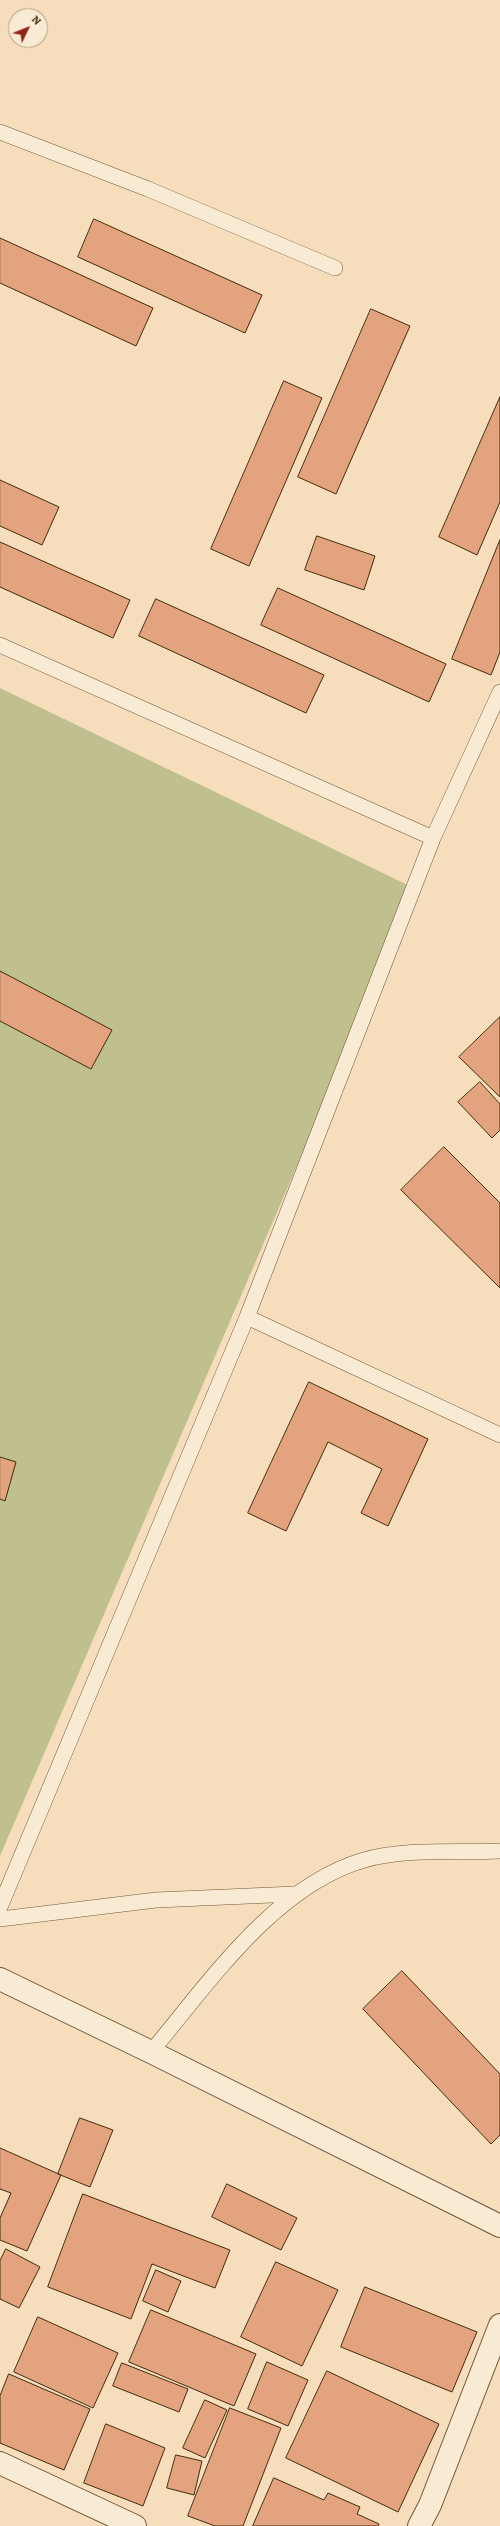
<!DOCTYPE html>
<html>
<head>
<meta charset="utf-8">
<style>
	body { margin:0 }
	#map { position:relative; width:500px; height:2526px; overflow:hidden; background:#f6debc; font-family:Alegreya,serif }
	canvas { display:block }
	.north { position:absolute; left:8px; top:8px; width:40px; height:40px; box-sizing:border-box; background:#f9ead3; border:1px solid #b09e83; border-radius:50%; rotate:47deg; font-size:11px; font-weight:700; line-height:16px; text-align:center; color:#422c0c }
	.north::after { content:''; display:block; margin:auto; width:14px; height:18px; background:#8f2418; clip-path:polygon(50% 0,100% 100%,50% 72%,0 100%) }
</style>
</head>
<body>
<div id="map">
<canvas width="500" height="2526"></canvas>
<div class="north">N</div>
</div>
<script>
const ctx = document.querySelector('canvas').getContext('2d');
ctx.lineJoin = 'round';
function fillPath(path, color) { ctx.fillStyle = color; ctx.fill(path, 'evenodd'); }
function stroke(path, color, width, dash) { ctx.strokeStyle = color; ctx.lineWidth = width; ctx.lineCap = dash ? 'butt' : 'round'; ctx.setLineDash(dash || []); ctx.stroke(path); }
fillPath(new Path2D(`
	M 0,688 L 416,889 L 0,1856 Z`), '#bfc08e');
const building = new Path2D(`
	M 94,219 L 262,295 L 245,333 L 78,257 Z
	M 0,238 L 153,308 L 136,346 L 0,283 Z
	M 371,309 L 410,326 L 336,494 L 298,477 Z
	M 284,381 L 322,398 L 249,566 L 211,549 Z
	M 500,397 L 500,502 L 477,555 L 439,537 Z
	M 0,480 L 59,507 L 42,545 L 0,526 Z
	M 317,536 L 375,556 L 364,590 L 305,570 Z
	M 500,540 L 500,652 L 491,675 L 452,659 Z
	M 0,542 L 130,600 L 113,638 L 0,587 Z
	M 278,588 L 446,664 L 429,702 L 261,625 Z
	M 156,599 L 324,675 L 306,713 L 139,636 Z
	M 0,971 L 112,1030 L 91,1069 L 0,1021 Z
	M 500,1017 L 500,1097 L 459,1057 Z
	M 480,1082 L 500,1104 L 500,1130 L 492,1138 L 458,1102 Z
	M 444,1147 L 500,1203 L 500,1288 L 401,1190 Z
	M 309,1382 L 428,1439 L 388,1526 L 361,1513 L 382,1469 L 328,1442 L 286,1531 L 248,1513 Z
	M 0,1457 L 16,1462 L 5,1501 L 0,1499 Z
	M 402,1971 L 500,2074 L 500,2135 L 491,2144 L 363,2009 Z
	M 80,2118 L 113,2130 L 90,2187 L 58,2174 Z
	M 0,2148 L 61,2175 L 27,2251 L 0,2240 L 0,2218 L 11,2193 L 0,2189 Z
	M 227,2184 L 297,2218 L 281,2250 L 212,2217 Z
	M 83,2194 L 230,2250 L 215,2288 L 152,2264 L 131,2319 L 48,2287 Z
	M 6,2249 L 40,2267 L 19,2308 L 0,2299 L 0,2261 Z
	M 276,2262 L 338,2290 L 302,2366 L 241,2337 Z
	M 156,2270 L 181,2281 L 168,2312 L 143,2301 Z
	M 365,2287 L 477,2332 L 452,2392 L 341,2347 Z
	M 151,2310 L 256,2354 L 234,2406 L 129,2362 Z
	M 38,2317 L 118,2353 L 93,2408 L 14,2372 Z
	M 267,2362 L 308,2380 L 288,2426 L 248,2409 Z
	M 122,2363 L 188,2389 L 179,2412 L 113,2386 Z
	M 327,2371 L 439,2424 L 398,2512 L 286,2458 Z
	M 9,2374 L 90,2409 L 64,2470 L 0,2443 L 0,2396 Z
	M 205,2400 L 227,2410 L 205,2458 L 183,2448 Z
	M 230,2408 L 281,2428 L 243,2526 L 215,2526 L 188,2516 Z
	M 106,2424 L 165,2448 L 143,2506 L 84,2483 Z
	M 176,2455 L 202,2461 L 194,2495 L 167,2488 Z
	M 274,2478 L 324,2500 L 328,2493 L 360,2507 L 357,2514 L 379,2524 L 378,2526 L 253,2526 Z`);
fillPath(building, '#e2a37e');
stroke(building, '#422c0c', 1);
const lane = new Path2D(`
	M 0,132 L 148,189 L 335,268
	M 0,645 L 433,838
	M 247,1317 L 500,1435
	M 0,1907 L 247,1317 L 433,838 L 500,692
	M 0,1919 L 156,1900 L 295,1894
	M 151,2052 C 209,1983 274,1886 364,1860 C 407,1848 456,1853 500,1851`);
const street = new Path2D(`
	M 0,1979 L 151,2052 L 500,2226
	M 0,2463 L 135,2526
	M 419,2526 L 430,2505 L 500,2325`);
stroke(lane, '#6f5838', 16);
stroke(street, '#6f5838', 24);
stroke(lane, '#f9ead3', 15);
stroke(street, '#f9ead3', 22);
</script>
</body>
</html>
